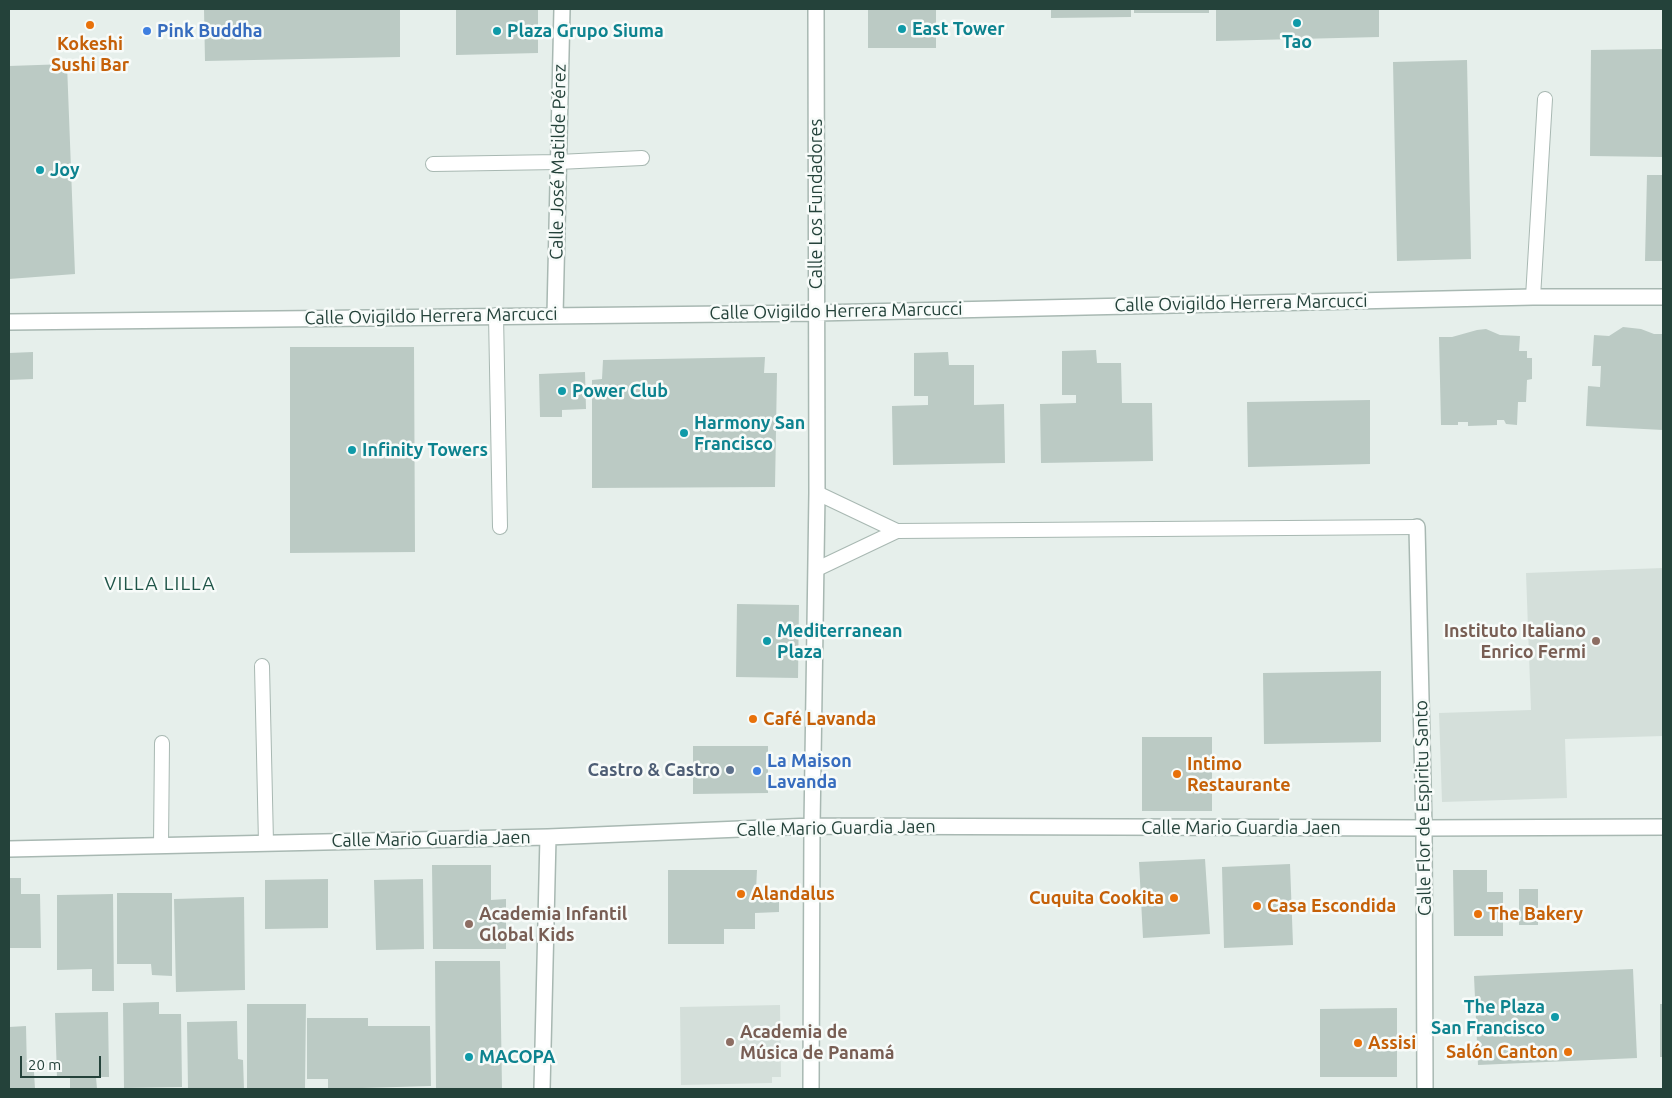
<!DOCTYPE html>
<html>
<head>
<meta charset="utf-8">
<style>
	body { margin:0 }
	#map { position:relative; width:1672px; height:1098px; overflow:hidden; background:#e6efeb; font-family:Ubuntu,sans-serif }
	canvas { display:block }
	.frame { position:absolute; inset:0; border:10px solid #24423a; pointer-events:none }
	.scale { position:absolute; left:20px; top:1056px; width:81px; height:22px; box-sizing:border-box; border:2px solid #24423a; border-top:0; padding-left:6px; font-size:15px; line-height:18px; white-space:nowrap; color:#24423a; -webkit-text-stroke:4px #f7fbf9; paint-order:stroke }
</style>
</head>
<body>
<div id="map">
<canvas width="1672" height="1098"></canvas>
<div class="frame"></div>
<div class="scale">20 m</div>
</div>
<script>
const ctx = document.querySelector('canvas').getContext('2d');
ctx.lineJoin = 'round';
function fillPath(path, color) { ctx.fillStyle = color; ctx.fill(path, 'evenodd'); }
function stroke(path, color, width, dash) { ctx.strokeStyle = color; ctx.lineWidth = width; ctx.lineCap = dash ? 'butt' : 'round'; ctx.setLineDash(dash || []); ctx.stroke(path); }
function drawText(font, color, halo, rows, align = 'center') {
  ctx.font = font + ' Ubuntu,sans-serif'; ctx.lineWidth = 5; ctx.setLineDash([]); ctx.textBaseline = 'middle'; ctx.strokeStyle = halo; ctx.fillStyle = color; for (const [text, x, y, turn = 0] of rows) {
    ctx.save(); ctx.translate(x, y); ctx.rotate((+turn || 0) * Math.PI / 180); ctx.textAlign = isNaN(turn) ? turn : align; if (halo) ctx.strokeText(text, 0, 0); ctx.fillText(text, 0, 0); ctx.restore();
  }
}
fillPath(new Path2D(`
	M 1663,568 L 1663,736 L 1565,739 L 1567,798 L 1442,802 L 1439,713 L 1531,710 L 1526,573 Z
	M 780,1005 L 781,1077 L 772,1077 L 772,1083 L 681,1085 L 680,1007 Z`), '#d4dfda');
fillPath(new Path2D(`
	M 204,9 L 400,9 L 400,57 L 205,61 Z
	M 456,9 L 538,9 L 538,53 L 456,55 Z
	M 868,9 L 936,9 L 936,48 L 868,48 Z
	M 1051,9 L 1131,9 L 1131,17 L 1051,18 Z
	M 1134,9 L 1209,9 L 1209,13 L 1134,13 Z
	M 1216,9 L 1379,9 L 1379,37 L 1216,41 Z
	M 1663,49 L 1663,157 L 1590,156 L 1591,50 Z
	M 1467,60 L 1471,259 L 1397,261 L 1393,62 Z
	M 67,64 L 75,274 L 9,279 L 9,66 Z
	M 1647,175 L 1663,175 L 1663,261 L 1645,261 Z
	M 1623,327 L 1641,329 L 1654,334 L 1663,334 L 1663,430 L 1586,426 L 1588,386 L 1600,387 L 1601,366 L 1592,366 L 1594,335 L 1609,336 Z
	M 1486,329 L 1500,335 L 1520,336 L 1519,351 L 1527,351 L 1527,358 L 1532,358 L 1532,379 L 1527,380 L 1526,402 L 1518,402 L 1517,425 L 1506,424 L 1504,420 L 1497,420 L 1497,425 L 1468,426 L 1468,422 L 1458,422 L 1458,425 L 1441,425 L 1439,337 L 1452,337 L 1477,330 Z
	M 290,347 L 414,347 L 415,552 L 290,553 Z
	M 1096,350 L 1097,363 L 1121,363 L 1122,403 L 1152,403 L 1153,461 L 1041,463 L 1040,404 L 1076,403 L 1076,395 L 1062,395 L 1062,351 Z
	M 33,352 L 33,379 L 9,380 L 9,353 Z
	M 948,352 L 949,365 L 974,365 L 974,405 L 1004,404 L 1005,463 L 893,465 L 892,406 L 928,405 L 928,396 L 914,396 L 914,353 Z
	M 765,357 L 764,373 L 777,373 L 775,487 L 592,488 L 592,380 L 602,379 L 603,360 Z
	M 585,372 L 586,409 L 562,410 L 562,417 L 540,417 L 539,374 Z
	M 1370,400 L 1370,464 L 1248,467 L 1247,402 Z
	M 737,604 L 799,605 L 798,678 L 736,677 Z
	M 1381,671 L 1381,742 L 1264,744 L 1263,673 Z
	M 1142,737 L 1212,737 L 1212,811 L 1142,811 Z
	M 693,746 L 768,746 L 768,793 L 693,794 Z
	M 1205,859 L 1210,934 L 1143,938 L 1139,862 Z
	M 1290,864 L 1293,945 L 1224,948 L 1222,867 Z
	M 432,865 L 491,865 L 491,900 L 506,899 L 506,949 L 433,949 Z
	M 668,870 L 757,870 L 756,890 L 779,889 L 779,912 L 755,913 L 755,929 L 724,929 L 724,944 L 668,944 Z
	M 1453,870 L 1487,870 L 1487,892 L 1503,892 L 1503,936 L 1454,936 Z
	M 9,878 L 21,878 L 21,894 L 40,894 L 41,948 L 9,948 Z
	M 328,879 L 328,928 L 265,929 L 265,880 Z
	M 423,879 L 424,949 L 376,950 L 374,880 Z
	M 1519,889 L 1538,889 L 1538,925 L 1519,925 Z
	M 117,893 L 172,893 L 172,976 L 152,975 L 151,964 L 117,964 Z
	M 113,894 L 114,991 L 92,991 L 92,969 L 57,970 L 57,895 Z
	M 244,897 L 245,990 L 176,992 L 174,899 Z
	M 435,961 L 500,961 L 502,1089 L 436,1089 Z
	M 1633,969 L 1637,1058 L 1478,1065 L 1474,976 Z
	M 159,1002 L 159,1014 L 181,1014 L 182,1087 L 124,1088 L 123,1003 Z
	M 247,1004 L 306,1004 L 305,1089 L 247,1089 Z
	M 1660,1004 L 1663,1004 L 1663,1057 L 1660,1057 Z
	M 1397,1008 L 1397,1077 L 1320,1077 L 1320,1009 Z
	M 108,1012 L 109,1077 L 96,1077 L 97,1089 L 70,1089 L 70,1078 L 57,1078 L 55,1013 Z
	M 307,1018 L 368,1018 L 368,1026 L 430,1026 L 431,1086 L 328,1089 L 328,1079 L 307,1079 Z
	M 237,1021 L 238,1059 L 243,1060 L 244,1089 L 188,1089 L 187,1022 Z
	M 26,1026 L 27,1072 L 34,1072 L 35,1089 L 9,1089 L 9,1027 Z`), '#bbcac4');
const lane = new Path2D(`
	M 433,164 L 558,162 L 642,158
	M 1533,297 L 1545,99
	M 496,315 L 500,527
	M 817,493 L 897,531 L 1417,527
	M 817,569 L 897,531
	M 262,666 L 266,843
	M 161,845 L 162,743`);
const street = new Path2D(`
	M 555,315 L 562,9
	M 9,322 L 816,313 L 1533,297 L 1663,297
	M 1417,527 L 1424,828 L 1425,1089
	M 9,849 L 548,837 L 812,826 L 1424,828 L 1663,827
	M 542,1089 L 548,837
	M 811,1089 L 812,826 L 817,493 L 816,9`);
stroke(lane, '#a8b8b2', 16);
stroke(street, '#a8b8b2', 18);
stroke(lane, '#fff', 14);
stroke(street, '#fff', 15);
for (const [x, y, r, color] of [
	[1297,23,5,"#0f9aa8"],
	[90,25,5,"#e8710a"],
	[902,29,5,"#0f9aa8"],
	[147,31,5,"#3f7fe0"],
	[497,31,5,"#0f9aa8"],
	[40,170,5,"#0f9aa8"],
	[562,391,5,"#0f9aa8"],
	[684,433,5,"#0f9aa8"],
	[352,450,5,"#0f9aa8"],
	[767,641,5,"#0f9aa8"],
	[1596,641,5,"#8d6e63"],
	[753,719,5,"#e8710a"],
	[730,770,5,"#5c6f8a"],
	[757,771,5,"#3f7fe0"],
	[1177,774,5,"#e8710a"],
	[741,894,5,"#e8710a"],
	[1174,898,5,"#e8710a"],
	[1257,906,5,"#e8710a"],
	[1478,914,5,"#e8710a"],
	[469,924,5,"#8d6e63"],
	[1555,1017,5,"#0f9aa8"],
	[730,1042,5,"#8d6e63"],
	[1358,1043,5,"#e8710a"],
	[1568,1052,5,"#e8710a"],
	[469,1057,5,"#0f9aa8"]
]) { const dot = new Path2D(); dot.arc(x, y, r, 0, 2 * Math.PI); ctx.fillStyle = color; ctx.fill(dot); stroke(dot, '#f7fbf9', 2); }
drawText('bold 18px', '#0d838f', '#f7fbf9', [
	["East Tower",912,29],
	["Plaza Grupo Siuma",507,31],
	["Tao",1297,42,"center"],
	["Joy",50,170],
	["Power Club",572,391],
	["Harmony San",694,423],
	["Francisco",694,444],
	["Infinity Towers",362,450],
	["Mediterranean",777,631],
	["Plaza",777,652],
	["The Plaza",1545,1007,"right"],
	["San Francisco",1545,1028,"right"],
	["MACOPA",479,1057]
], 'left');
drawText('bold 18px', '#366cbe', '#f7fbf9', [
	["Pink Buddha",157,31],
	["La Maison",767,761],
	["Lavanda",767,782]
], 'left');
drawText('bold 18px', '#c56008', '#f7fbf9', [
	["Kokeshi",90,44,"center"],
	["Sushi Bar",90,65,"center"],
	["Café Lavanda",763,719],
	["Intimo",1187,764],
	["Restaurante",1187,785],
	["Alandalus",751,894],
	["Cuquita Cookita",1164,898,"right"],
	["Casa Escondida",1267,906],
	["The Bakery",1488,914],
	["Assisi",1368,1043],
	["Salón Canton",1558,1052,"right"]
], 'left');
drawText('18px', '#24423a', '#f7fbf9', [
	["Calle José Matilde Pérez",558,162,-89],
	["Calle Los Fundadores",816,204,-90],
	["Calle Ovigildo Herrera Marcucci",1241,303,-1],
	["Calle Ovigildo Herrera Marcucci",836,311,-1],
	["Calle Ovigildo Herrera Marcucci",431,316,-1],
	["Calle Flor de Espiritu Santo",1423,808,-91],
	["Calle Mario Guardia Jaen",836,828,-1],
	["Calle Mario Guardia Jaen",1241,828],
	["Calle Mario Guardia Jaen",431,839,-1]
]);
drawText('bold 18px', '#785e54', '#f7fbf9', [
	["Instituto Italiano",1586,631,"right"],
	["Enrico Fermi",1586,652,"right"],
	["Academia Infantil",479,914],
	["Global Kids",479,935],
	["Academia de",740,1032],
	["Música de Panamá",740,1053]
], 'left');
drawText('bold 18px', '#4e5e75', '#f7fbf9', [
	["Castro & Castro",720,770]
], 'right');
ctx.letterSpacing = '1px';
drawText('19px', '#1f5548', '#f7fbf9', [
	["VILLA LILLA",160,584]
]);
ctx.letterSpacing = '0px';
</script>
</body>
</html>
